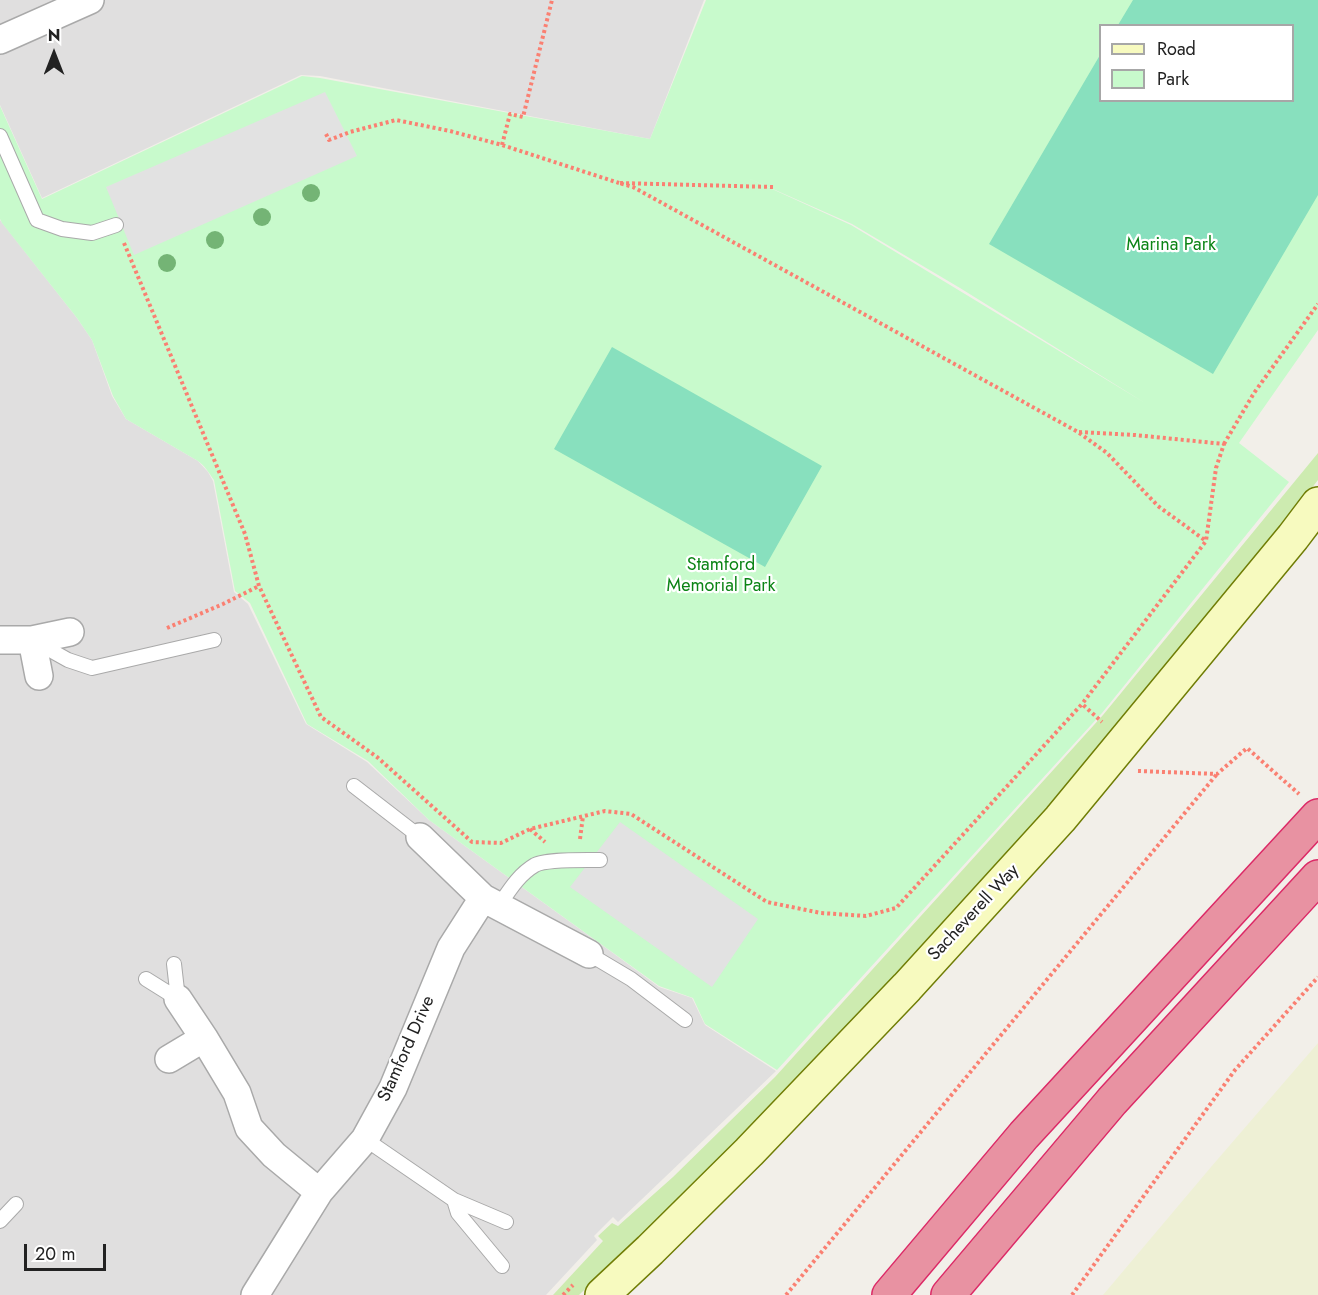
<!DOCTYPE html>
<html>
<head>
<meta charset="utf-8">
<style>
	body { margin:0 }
	#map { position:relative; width:1318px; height:1295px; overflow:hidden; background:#f2efe9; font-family:Jost,sans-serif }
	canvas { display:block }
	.legend { position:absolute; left:1099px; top:24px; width:195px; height:78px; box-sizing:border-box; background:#fff; border:2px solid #a7a7a7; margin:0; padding:8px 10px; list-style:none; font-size:18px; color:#222 }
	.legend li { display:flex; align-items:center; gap:12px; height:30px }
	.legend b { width:30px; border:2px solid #a7a7a7 }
	.north { position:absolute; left:24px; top:24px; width:60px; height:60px; -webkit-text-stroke:4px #fff; paint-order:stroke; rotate:0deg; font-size:16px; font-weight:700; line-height:24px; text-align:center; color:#222 }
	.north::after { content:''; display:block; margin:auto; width:21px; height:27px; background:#222; clip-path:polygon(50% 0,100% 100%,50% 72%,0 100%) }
	.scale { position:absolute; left:24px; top:1244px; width:82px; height:27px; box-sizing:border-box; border:3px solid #222; border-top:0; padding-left:8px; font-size:18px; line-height:21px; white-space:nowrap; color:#222; -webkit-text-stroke:4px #fff; paint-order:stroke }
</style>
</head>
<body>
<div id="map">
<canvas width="1318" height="1295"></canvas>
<ul class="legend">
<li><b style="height:8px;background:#f7fabf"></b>Road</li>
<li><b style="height:16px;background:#c8facc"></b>Park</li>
</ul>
<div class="north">N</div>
<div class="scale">20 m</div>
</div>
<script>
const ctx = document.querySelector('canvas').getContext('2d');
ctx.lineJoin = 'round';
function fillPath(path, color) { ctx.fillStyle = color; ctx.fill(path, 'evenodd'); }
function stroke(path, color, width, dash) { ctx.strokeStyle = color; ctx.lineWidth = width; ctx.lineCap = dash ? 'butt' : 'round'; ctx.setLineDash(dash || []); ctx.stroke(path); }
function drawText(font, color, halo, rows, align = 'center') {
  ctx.font = font + ' Jost,sans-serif'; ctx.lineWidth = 4.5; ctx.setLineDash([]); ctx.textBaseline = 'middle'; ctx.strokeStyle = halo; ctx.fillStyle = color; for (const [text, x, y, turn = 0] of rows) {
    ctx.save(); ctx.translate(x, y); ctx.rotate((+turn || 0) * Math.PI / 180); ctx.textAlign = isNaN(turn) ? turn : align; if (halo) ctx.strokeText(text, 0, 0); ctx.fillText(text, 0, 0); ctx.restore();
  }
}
fillPath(new Path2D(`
	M 0,0 L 704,0 L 650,139 L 320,76 L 301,75 L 42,198 L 0,105 Z
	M 0,220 L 77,318 L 92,340 L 112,396 L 126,419 L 198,461 L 208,472 L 213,481 L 234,592 L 248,604 L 306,724 L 367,762 L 429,820 L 613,953 L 659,987 L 692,998 L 705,1025 L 776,1071 L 618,1222 L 613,1217 L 594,1236 L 597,1240 L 546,1295 L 0,1295 Z`), '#e0dfdf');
fillPath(new Path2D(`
	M 1318,1043 L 1318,1295 L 1103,1295 L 1211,1167 Z`), '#eef0d5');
fillPath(new Path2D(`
	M 1318,453 L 1318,480 L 1266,547 L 1050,806 L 919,952 L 737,1141 L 579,1295 L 553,1295 L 603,1241 L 598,1236 L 612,1223 L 618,1226 L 673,1177 L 775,1077 L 1103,715 Z`), '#cdebb0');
fillPath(new Path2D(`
	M 706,0 L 1318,0 L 1318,330 L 1239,443 L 1289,482 L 1102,713 L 777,1070 L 705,1024 L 693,998 L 659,986 L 429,820 L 368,761 L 307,724 L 250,603 L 235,591 L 214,480 C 209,473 205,466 198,461 L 126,419 L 113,396 L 92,340 L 77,318 L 2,223 L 0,219 L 0,106 L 42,199 L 302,76 L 320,78 L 650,139 ZM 1100,26 L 1292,26 L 1292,100 L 1100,100 ZM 748,178 L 852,224 L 960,288 L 1145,403 L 851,225 Z`), '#c8facc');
fillPath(new Path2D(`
	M 1133,0 L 1318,0 L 1318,195 L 1213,374 L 989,244 L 1100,55 L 1100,100 L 1292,100 L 1292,26 L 1118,25 Z
	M 612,347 L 822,466 L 765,567 L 554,449 Z`), '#88e0be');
fillPath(new Path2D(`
	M 325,92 L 357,156 L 134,255 L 106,187 Z
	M 620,822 L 758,919 L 712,987 L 570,887 Z`), '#e2e2e2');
const lane = new Path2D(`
	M 0,136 L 37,220 L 62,229 L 92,233 L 116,225
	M 34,641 L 68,660 L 92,668 L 214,640
	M 354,786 L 420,837
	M 498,907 C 509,891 518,875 535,865 C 546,859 586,860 600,860
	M 589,954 L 631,979 L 685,1020
	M 146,979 L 178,999 L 174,964
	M 365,1139 L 454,1200
	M 0,1221 L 16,1204
	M 502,1266 L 458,1213 L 454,1200 L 506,1222`);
const street = new Path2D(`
	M 0,40 L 90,0
	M 0,640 L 32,640 L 70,632
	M 32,640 L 39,676
	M 420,837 L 483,898 L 589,954
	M 178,999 L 204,1038 L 237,1093 L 249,1128 L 274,1155 L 319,1192
	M 169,1059 L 204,1038
	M 255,1295 L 319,1192 L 365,1139 L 393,1088 L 451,948 L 483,898`);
const secondary = new Path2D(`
	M 602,1295 L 650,1250 L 749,1152 L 907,987 L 1060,819 L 1293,537 L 1318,504`);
const highway = new Path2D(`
	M 889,1295 L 1024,1135 L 1318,816
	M 948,1295 L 1112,1101 L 1318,877`);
stroke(lane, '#a9a9a9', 16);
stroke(street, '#a9a9a9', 30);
stroke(secondary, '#707d05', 36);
stroke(highway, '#dc2a67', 36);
stroke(new Path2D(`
	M 326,134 L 329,140 L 350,132 L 396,120 L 450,131 L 502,145 L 619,183
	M 502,145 L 510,114 L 523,117 L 552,0
	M 773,187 L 619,183 L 633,187 L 1078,432 L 1107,453 L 1158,506 L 1206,541
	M 124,243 L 245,534 L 259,586 L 321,717 L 377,757 L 472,842 L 501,843 L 530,829 L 605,811 L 631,814 L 767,902 L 821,913 L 866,916 L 896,908 L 1082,704 L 1102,722
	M 1079,432 L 1135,435 L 1224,444 L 1216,468 L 1206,541 L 1082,704
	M 1224,444 L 1254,393 L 1318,304
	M 167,628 L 223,604 L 259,586
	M 1138,771 L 1217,774 L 1247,748 L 1299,794
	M 530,829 L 545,842
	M 580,839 L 583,816
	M 563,1295 L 573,1285
	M 786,1295 L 1217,774
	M 1072,1295 L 1235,1070 L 1318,977`), '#fa8072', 4, [3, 3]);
stroke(lane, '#fff', 14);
stroke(street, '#fff', 27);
stroke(secondary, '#f7fabf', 33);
stroke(highway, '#e892a2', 33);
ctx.fillStyle = '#74b475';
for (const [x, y] of [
	[311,193],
	[262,217],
	[215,240],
	[167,263]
]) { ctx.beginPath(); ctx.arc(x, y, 9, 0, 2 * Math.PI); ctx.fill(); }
drawText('18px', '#0c8416', '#fff', [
	["Marina Park",1171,246],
	["Stamford",721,566],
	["Memorial Park",721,587]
]);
drawText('18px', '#222', '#fff', [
	["Sacheverell Way",974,913,-47],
	["Stamford Drive",407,1049,-66]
]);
</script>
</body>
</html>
